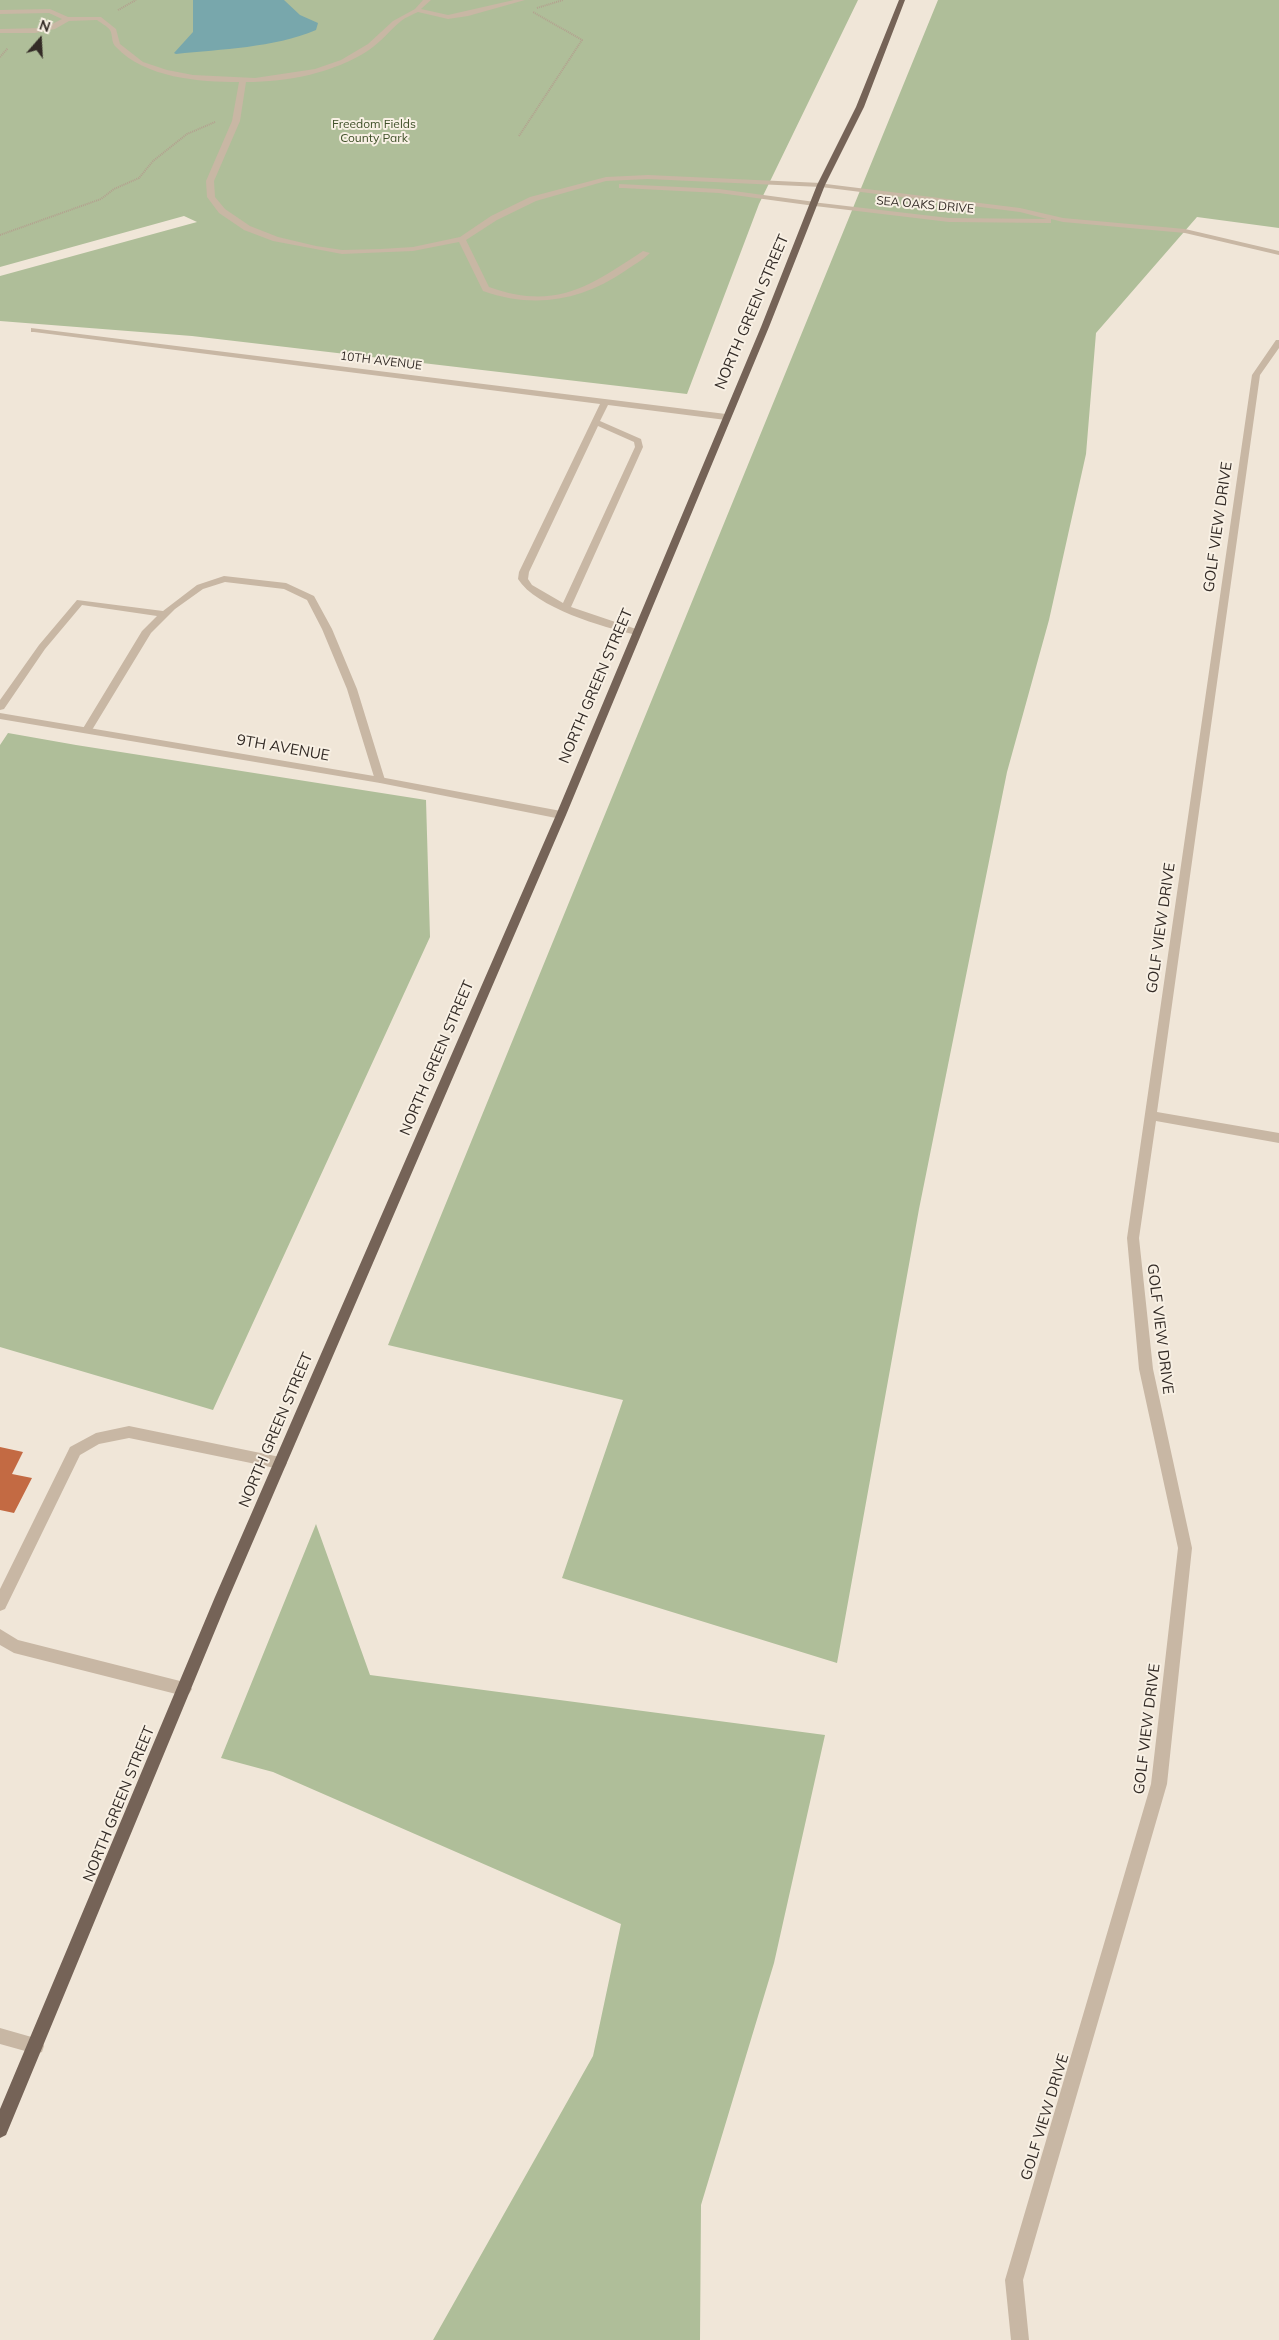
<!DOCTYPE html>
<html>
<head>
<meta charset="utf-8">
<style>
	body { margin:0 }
	#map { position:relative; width:1279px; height:2340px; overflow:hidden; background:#f0e6d8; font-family:Mulish,sans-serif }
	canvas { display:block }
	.north { position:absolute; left:15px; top:15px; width:50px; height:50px; -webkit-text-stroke:4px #f8f0e4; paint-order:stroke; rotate:19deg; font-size:14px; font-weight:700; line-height:20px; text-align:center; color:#332b26 }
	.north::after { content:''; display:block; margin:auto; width:18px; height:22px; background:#332b26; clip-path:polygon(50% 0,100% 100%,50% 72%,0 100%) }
</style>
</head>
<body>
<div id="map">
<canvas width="1279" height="2340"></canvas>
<div class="north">N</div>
</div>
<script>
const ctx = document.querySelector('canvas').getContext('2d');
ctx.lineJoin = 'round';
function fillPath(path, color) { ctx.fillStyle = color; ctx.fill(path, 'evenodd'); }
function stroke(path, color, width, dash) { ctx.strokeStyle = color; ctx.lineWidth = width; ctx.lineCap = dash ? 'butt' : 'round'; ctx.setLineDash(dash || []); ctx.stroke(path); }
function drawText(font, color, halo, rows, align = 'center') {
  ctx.font = font + ' Mulish,sans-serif'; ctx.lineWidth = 4; ctx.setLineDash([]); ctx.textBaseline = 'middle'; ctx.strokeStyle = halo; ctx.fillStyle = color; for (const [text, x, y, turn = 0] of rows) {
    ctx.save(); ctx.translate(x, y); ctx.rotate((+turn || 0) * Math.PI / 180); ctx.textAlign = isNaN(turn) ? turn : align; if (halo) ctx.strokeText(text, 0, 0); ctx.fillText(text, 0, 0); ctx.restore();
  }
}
fillPath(new Path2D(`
	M 0,0 L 858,0 L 759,204 L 687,394 L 192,336 L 0,321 L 0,276 L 197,222 L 184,216 L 0,267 Z
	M 938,0 L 1279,0 L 1279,228 L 1197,217 L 1096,333 L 1086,454 L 1049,620 L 1007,772 L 919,1209 L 837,1663 L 562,1578 L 623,1400 L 388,1345 Z
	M 8,733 L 76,745 L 426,800 L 430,937 L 213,1410 L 0,1347 L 0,745 Z
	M 316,1524 L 370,1675 L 825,1735 L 774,1963 L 701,2205 L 700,2340 L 433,2340 L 593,2056 L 621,1924 L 273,1772 L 221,1758 Z`), '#afbe99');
fillPath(new Path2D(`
	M 193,0 L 284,0 L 300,15 L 318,23 L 316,30 C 273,48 222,49 176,54 L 174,53 L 193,32 Z`), '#78a7ac');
fillPath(new Path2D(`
	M 0,1447 L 23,1452 L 12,1474 L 32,1478 L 14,1513 L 0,1510 Z`), '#c36a43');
stroke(new Path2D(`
	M 537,8 L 563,0
	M 118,10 L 136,0
	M 0,57 L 8,48
	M 519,136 L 582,40 L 533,12
	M 0,235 L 101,199 L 114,189 L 139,178 L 153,161 L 187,134 L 215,122`), '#b3a18f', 2, [1, 1]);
fillPath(new Path2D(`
	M 423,0 L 431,0 L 421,9 L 448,15 L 514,0 L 525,0 L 468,16 L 448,19 L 418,12 C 412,15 406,17 401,21 C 390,30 381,42 369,50 C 334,73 288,82 246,82 L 240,121 L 214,181 L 215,197 L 225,209 L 250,226 L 278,237 L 316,246 L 342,250 L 381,249 L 413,247 L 460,237 L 491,216 L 530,197 L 606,177 L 648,175 L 821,183 L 825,185 L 821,187 L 648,179 L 606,181 L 536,201 L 497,220 L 466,240 L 489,287 C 556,311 590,286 643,251 L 650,253 C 643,260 633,265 625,271 C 581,301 534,309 483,291 L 459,242 L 413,251 L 342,254 L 273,241 L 244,230 L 219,213 L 207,197 L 206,181 L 232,121 L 239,82 C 199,82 145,78 116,47 C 111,43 113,35 110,30 C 107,26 101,23 97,20 L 69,21 L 55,29 L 35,33 L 0,33 L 0,29 L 44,28 L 62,19 L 49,13 L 0,14 L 0,10 L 50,9 L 68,17 L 101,17 L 116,29 L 120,44 L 143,62 L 167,70 L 193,75 L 255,78 L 315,69 L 341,60 L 368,44 L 393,21 L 415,9 Z
	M 619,184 L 719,189 L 815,202 L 819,204 L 815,206 L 719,193 L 622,188 L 619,188 Z
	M 31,328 L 726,414 L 730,417 L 726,420 L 608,405 L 600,421 L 641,439 L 643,447 L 571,607 L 639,630 L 641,632 L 636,635 C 603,627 536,608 518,579 L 519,572 L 600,404 L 34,332 L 31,332 ZM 598,426 L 634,442 L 635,447 L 563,603 L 532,585 L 528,579 L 529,572 Z
	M 224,576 L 286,583 L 314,596 L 332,629 L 357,689 L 385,780 L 384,782 L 380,783 L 375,780 L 347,689 L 322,629 L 307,600 L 284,589 L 225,582 L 203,589 L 175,609 L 151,633 L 92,730 L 87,733 L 82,730 L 142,631 L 157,616 L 82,605 L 45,649 L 4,709 L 0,710 L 0,700 L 39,645 L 77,600 L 163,611 L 197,585 Z
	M 129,1426 L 280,1457 L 285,1459 L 287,1463 L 285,1467 L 280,1469 L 129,1438 L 99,1444 L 80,1455 L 5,1609 L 0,1611 L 0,1589 L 70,1447 L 96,1433 Z
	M 0,1629 L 18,1640 L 184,1682 L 189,1684 L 192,1689 L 189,1694 L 184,1696 L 14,1653 L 0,1645 Z`), '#c8b7a4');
fillPath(new Path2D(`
	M 818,183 L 1020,208 L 1063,218 L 1185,229 L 1279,251 L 1279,255 L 1185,233 L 1063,222 L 1051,219 L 1051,223 L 1048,223 L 949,222 L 815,206 L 811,204 L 812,202 L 949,218 L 1047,219 L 1020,212 L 821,187 L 817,185 Z
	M 1276,340 L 1279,340 L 1279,348 L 1260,375 L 1157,1112 L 1279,1133 L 1279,1143 L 1156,1121 L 1139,1238 L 1153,1369 L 1192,1548 L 1167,1784 L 1023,2280 L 1029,2340 L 1011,2340 L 1005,2280 L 1151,1784 L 1178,1548 L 1139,1369 L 1127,1238 L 1252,375 Z
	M 0,713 L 380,777 L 561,811 L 566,815 L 561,819 L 380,783 L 0,719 Z
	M 0,2028 L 42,2040 L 44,2046 L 42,2052 L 36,2054 L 0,2044 Z`), '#c8b7a4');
fillPath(new Path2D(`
	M 899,0 L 905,0 L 864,107 L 825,185 L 769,327 L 566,815 L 229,1597 L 6,2135 L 0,2138 L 0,2109 L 215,1597 L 556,815 L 761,327 L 817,185 L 856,107 Z`), '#756357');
drawText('12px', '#40512a', '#f8f0e4', [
	["Freedom Fields",374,124],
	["County Park",374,138]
]);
drawText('12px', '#332b26', '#f8f0e4', [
	["SEA OAKS DRIVE",925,205,5],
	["10TH AVENUE",381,361,7]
]);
drawText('15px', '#332b26', '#f8f0e4', [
	["NORTH GREEN STREET",752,312,-67],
	["GOLF VIEW DRIVE",1218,527,-82],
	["NORTH GREEN STREET",596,686,-67],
	["9TH AVENUE",283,748,10],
	["GOLF VIEW DRIVE",1161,928,-82],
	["NORTH GREEN STREET",437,1058,-67],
	["GOLF VIEW DRIVE",1160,1329,83],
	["NORTH GREEN STREET",276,1430,-67],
	["GOLF VIEW DRIVE",1147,1729,-83],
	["NORTH GREEN STREET",119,1804,-68],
	["GOLF VIEW DRIVE",1045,2117,-73]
]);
</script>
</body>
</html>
